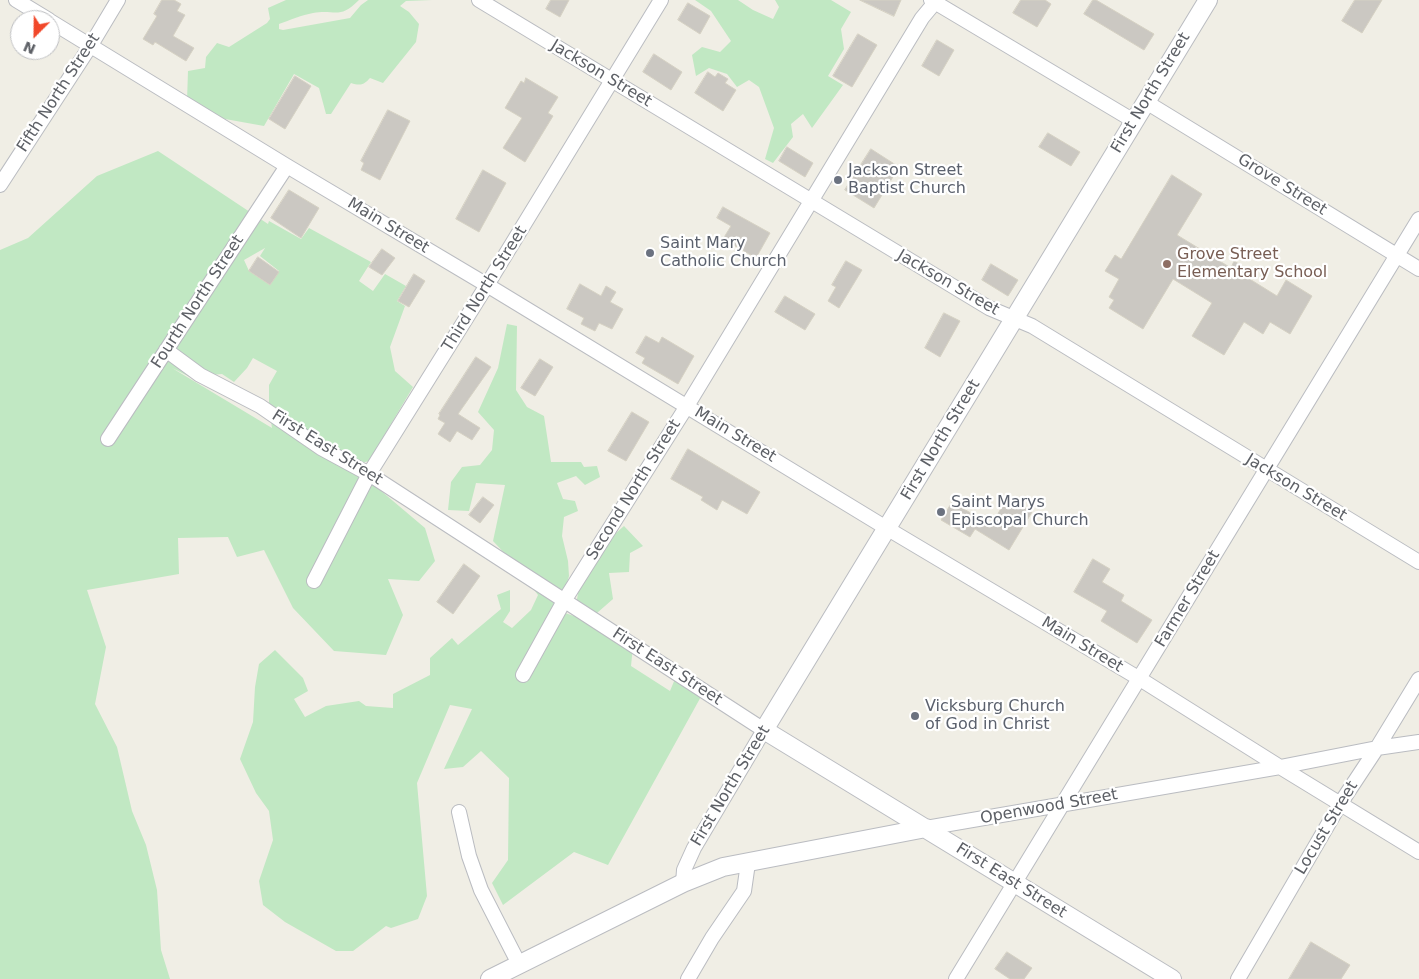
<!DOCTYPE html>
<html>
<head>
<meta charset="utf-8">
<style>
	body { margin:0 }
	#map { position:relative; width:1419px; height:979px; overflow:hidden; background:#f0eee5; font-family:"DejaVu Sans",sans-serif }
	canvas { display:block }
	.north { position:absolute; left:10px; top:10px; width:50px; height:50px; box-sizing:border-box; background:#fff; border:1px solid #bebfc2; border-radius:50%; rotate:203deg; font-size:14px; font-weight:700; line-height:20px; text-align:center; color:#5d6066 }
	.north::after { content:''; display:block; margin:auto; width:18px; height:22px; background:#f1482a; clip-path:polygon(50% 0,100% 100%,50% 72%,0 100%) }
</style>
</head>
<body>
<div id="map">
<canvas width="1419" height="979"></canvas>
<div class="north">N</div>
</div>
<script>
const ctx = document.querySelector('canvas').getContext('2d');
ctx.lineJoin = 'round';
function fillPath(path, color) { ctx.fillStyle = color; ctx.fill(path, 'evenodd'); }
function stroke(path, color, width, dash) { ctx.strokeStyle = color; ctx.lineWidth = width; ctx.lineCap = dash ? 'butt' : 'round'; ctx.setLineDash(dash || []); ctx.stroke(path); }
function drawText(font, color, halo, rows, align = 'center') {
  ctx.font = font + ' "DejaVu Sans",sans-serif'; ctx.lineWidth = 4.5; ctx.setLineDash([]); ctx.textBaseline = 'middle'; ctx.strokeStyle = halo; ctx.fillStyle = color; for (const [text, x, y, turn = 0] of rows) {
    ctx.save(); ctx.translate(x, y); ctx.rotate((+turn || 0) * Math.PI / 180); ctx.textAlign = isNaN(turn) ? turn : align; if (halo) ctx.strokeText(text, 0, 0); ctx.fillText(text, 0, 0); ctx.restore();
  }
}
fillPath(new Path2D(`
	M 286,0 L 359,0 C 339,20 336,9 313,13 C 302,15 290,20 279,24 L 279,29 L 283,30 L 350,18 L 361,5 L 368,0 L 432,0 L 406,1 L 400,6 L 409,12 L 419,24 L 416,42 L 383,83 L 370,78 C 364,85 360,86 351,83 L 331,114 L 326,114 L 319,88 L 294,74 L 264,126 L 214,117 L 187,101 L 188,71 L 205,68 L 206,57 L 217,43 L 229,47 L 267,23 L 270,19 L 268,8 Z
	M 695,0 L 738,0 L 753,10 L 773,19 L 779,7 L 775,0 L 831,0 L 851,12 L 841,29 L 844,49 L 828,76 L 843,85 L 812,128 L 803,114 L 791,124 L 793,137 L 773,163 L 765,159 L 774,128 L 759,87 L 749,80 L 737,87 L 727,74 L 709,68 L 696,76 L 692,55 L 702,47 L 720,52 L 731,41 L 711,11 Z
	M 158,151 L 268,224 L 269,221 L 301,239 L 309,228 L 371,262 L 359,281 L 373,291 L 385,274 L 406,286 L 397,301 L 405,306 L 390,347 L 395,371 L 413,387 L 369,461 L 354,465 L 269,412 L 269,385 L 277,371 L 253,358 L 247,368 L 234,382 L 222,374 L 190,377 L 172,368 L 272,428 L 270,415 L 354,468 L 425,528 L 435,561 L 419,581 L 388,579 L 403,615 L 386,655 L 334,651 L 293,608 L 264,550 L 237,557 L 228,537 L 178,538 L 179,574 L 87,590 L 106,647 L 95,704 L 117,747 L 132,811 L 146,845 L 157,890 L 161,950 L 170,979 L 0,979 L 0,250 L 28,238 L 97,176 ZM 265,248 L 260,256 L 279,271 L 270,285 L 249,271 L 244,260 Z
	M 507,324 L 517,326 L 516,390 L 527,407 L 544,416 L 551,462 L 581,462 L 584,467 L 597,466 L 600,477 L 585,485 L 576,476 L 557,483 L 563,499 L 575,501 L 578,511 L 564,517 L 562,536 L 568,561 L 569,576 L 559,611 L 574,616 L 582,571 L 594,552 L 624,526 L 643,546 L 630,553 L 629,572 L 609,573 L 613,599 L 597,613 L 596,629 L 626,631 L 633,646 L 631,666 L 670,691 L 677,674 L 703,693 L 608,865 L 574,852 L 503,905 L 492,883 L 508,860 L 509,778 L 481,751 L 463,767 L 444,769 L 472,709 L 450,705 L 417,783 L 427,896 L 418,919 L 391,928 L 386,926 L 353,951 L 336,951 L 285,922 L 263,905 L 259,881 L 273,840 L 269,811 L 256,793 L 240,759 L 253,722 L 255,687 L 259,664 L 275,650 L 303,678 L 308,691 L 294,699 L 305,717 L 326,706 L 359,701 L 366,706 L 393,708 L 393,694 L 430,675 L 430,658 L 452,638 L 458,645 L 501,609 L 497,595 L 510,590 L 510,611 L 503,622 L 512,628 L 531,610 L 538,595 L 510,559 L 493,541 L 505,485 L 476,483 L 469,511 L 448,510 L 451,482 L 462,467 L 480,465 L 492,450 L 494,430 L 478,412 L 498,368 Z`), '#c1e8c3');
const building = new Path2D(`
	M 162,0 L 174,0 L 181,4 L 177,11 L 185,15 L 173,36 L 194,48 L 186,61 L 155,42 L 153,45 L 143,39 L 157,16 L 154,14 Z
	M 551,0 L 569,0 L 560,17 L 546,9 Z
	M 860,0 L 901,0 L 894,16 Z
	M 1021,0 L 1045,0 L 1051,4 L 1037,27 L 1013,13 Z
	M 1093,0 L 1096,0 L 1154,34 L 1144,50 L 1084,14 Z
	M 1355,0 L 1382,0 L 1362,33 L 1342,21 Z
	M 688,3 L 710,16 L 700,34 L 678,20 Z
	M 858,34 L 877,45 L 852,87 L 833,76 Z
	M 937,40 L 954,50 L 939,76 L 922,66 Z
	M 654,54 L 682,72 L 671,90 L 643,72 Z
	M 708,72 L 715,77 L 718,73 L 728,79 L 725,83 L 736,90 L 723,111 L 695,93 Z
	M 295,76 L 311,86 L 285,129 L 269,119 Z
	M 526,78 L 558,97 L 548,113 L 553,116 L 525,162 L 503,148 L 522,118 L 505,108 L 521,81 L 524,83 Z
	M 388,110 L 410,121 L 380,180 L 361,170 L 364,163 L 361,161 Z
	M 1048,133 L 1080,152 L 1071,166 L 1039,147 Z
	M 787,147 L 813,163 L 805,177 L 779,161 Z
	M 871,149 L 899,167 L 874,208 L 845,190 Z
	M 483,170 L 506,183 L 479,232 L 456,219 Z
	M 1172,175 L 1202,194 L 1177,235 L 1231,268 L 1234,261 L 1252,272 L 1248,278 L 1277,296 L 1286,280 L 1312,296 L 1290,334 L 1270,322 L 1263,334 L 1244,322 L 1224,355 L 1192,336 L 1212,303 L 1173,279 L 1143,329 L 1109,308 L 1114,300 L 1109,297 L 1119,279 L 1105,271 L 1115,255 L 1121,259 Z
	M 289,190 L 319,208 L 301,238 L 271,218 Z
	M 723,207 L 770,233 L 756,258 L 723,239 L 731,226 L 717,218 Z
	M 382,249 L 395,258 L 382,275 L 369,267 Z
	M 258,257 L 279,272 L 270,285 L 249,271 Z
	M 846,261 L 862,270 L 839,308 L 828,301 L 836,287 L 832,285 Z
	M 991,264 L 1018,280 L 1008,296 L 982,280 Z
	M 414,274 L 425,281 L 409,307 L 398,301 Z
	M 580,284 L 601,296 L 606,286 L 616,292 L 610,302 L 623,309 L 612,329 L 599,323 L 595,331 L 581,324 L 584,318 L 567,309 Z
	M 785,296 L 815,314 L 805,330 L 775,312 Z
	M 944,313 L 960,321 L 940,357 L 925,348 Z
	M 646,336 L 659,343 L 662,337 L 694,356 L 678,384 L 642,363 L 645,358 L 636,353 Z
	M 476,357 L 491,367 L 458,414 L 480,428 L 472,440 L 457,431 L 450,442 L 438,434 L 445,423 L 438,419 L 440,415 L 439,414 Z
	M 540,359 L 553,367 L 535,396 L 521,388 Z
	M 632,412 L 649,422 L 626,461 L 608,451 Z
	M 688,449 L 760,492 L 747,514 L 722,500 L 717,510 L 701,500 L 703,497 L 671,479 Z
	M 483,497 L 494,505 L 480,523 L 469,515 Z
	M 1008,497 L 1032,512 L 1009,550 L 975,529 L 970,537 L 941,520 L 952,502 L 991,525 Z
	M 1093,559 L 1110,569 L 1102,582 L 1124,595 L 1121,601 L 1152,620 L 1137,643 L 1101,621 L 1107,611 L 1074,592 Z
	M 464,564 L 480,576 L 453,614 L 437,602 Z
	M 1311,942 L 1350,965 L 1341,979 L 1289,979 Z
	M 1007,952 L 1032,968 L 1024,979 L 1010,979 L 995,969 Z`);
fillPath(building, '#cbc8c2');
stroke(building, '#d5d1c3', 1);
const minor = new Path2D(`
	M 16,0 L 49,20
	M 479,0 L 989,308 L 1032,326 L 1419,562
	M 931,0 L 1134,121
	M 50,21 L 287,166 L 487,285 L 888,529 L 1140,679 L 1280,767 L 1419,852
	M 1146,102 L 1419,269
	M 0,185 L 91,45 L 118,0
	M 166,350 L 200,375 L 260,406 L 321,448 L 369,474 L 764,730 L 694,848 L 684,870 L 683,883
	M 108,439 L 287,166
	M 314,581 L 369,474 L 487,285 L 661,0
	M 523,675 L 564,601 L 687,406 L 922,18 L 937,0
	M 459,812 L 469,856 L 481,890 L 519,964
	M 926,828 L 1280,767 L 1377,748 L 1419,742
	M 688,979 L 712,938 L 744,891 L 748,863
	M 956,979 L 1419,219
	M 1238,979 L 1340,804 L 1377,748 L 1419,679`);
const tertiary = new Path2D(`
	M 490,979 L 683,883 L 723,867 L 926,828
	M 1172,979 L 764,730 L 1208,0`);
stroke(minor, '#babcc1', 16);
stroke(tertiary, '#babcc1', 20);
stroke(minor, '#fff', 14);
stroke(tertiary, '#fff', 18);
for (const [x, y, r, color] of [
	[838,180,5,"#6b7280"],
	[650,253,5,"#6b7280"],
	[1167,264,5,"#8d6e63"],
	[941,512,5,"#6b7280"],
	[915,716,5,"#6b7280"]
]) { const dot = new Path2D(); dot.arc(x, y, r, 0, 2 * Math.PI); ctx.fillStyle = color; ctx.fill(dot); stroke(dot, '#fff', 2); }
drawText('16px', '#5d6066', '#fff', [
	["Jackson Street",601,74,31],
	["Fifth North Street",59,93,-57],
	["First North Street",1151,93,-59],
	["Grove Street",1282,185,32],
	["Main Street",388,226,31],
	["Jackson Street",948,283,30],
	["Third North Street",485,289,-58],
	["Fourth North Street",198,302,-57],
	["Main Street",735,435,31],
	["First North Street",941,440,-59],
	["First East Street",327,448,32],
	["Jackson Street",1296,488,31],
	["Second North Street",634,490,-58],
	["Farmer Street",1188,599,-59],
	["Main Street",1082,645,31],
	["First East Street",667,667,33],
	["First North Street",731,786,-59],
	["Openwood Street",1049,807,-10],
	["Locust Street",1327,828,-59],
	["First East Street",1011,881,32]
]);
drawText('16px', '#5b616d', '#fff', [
	["Jackson Street",848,171],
	["Baptist Church",848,189],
	["Saint Mary",660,244],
	["Catholic Church",660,262],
	["Saint Marys",951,503],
	["Episcopal Church",951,521],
	["Vicksburg Church",925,707],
	["of God in Christ",925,725]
], 'left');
drawText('16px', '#785e54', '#fff', [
	["Grove Street",1177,255],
	["Elementary School",1177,273]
], 'left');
</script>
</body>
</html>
